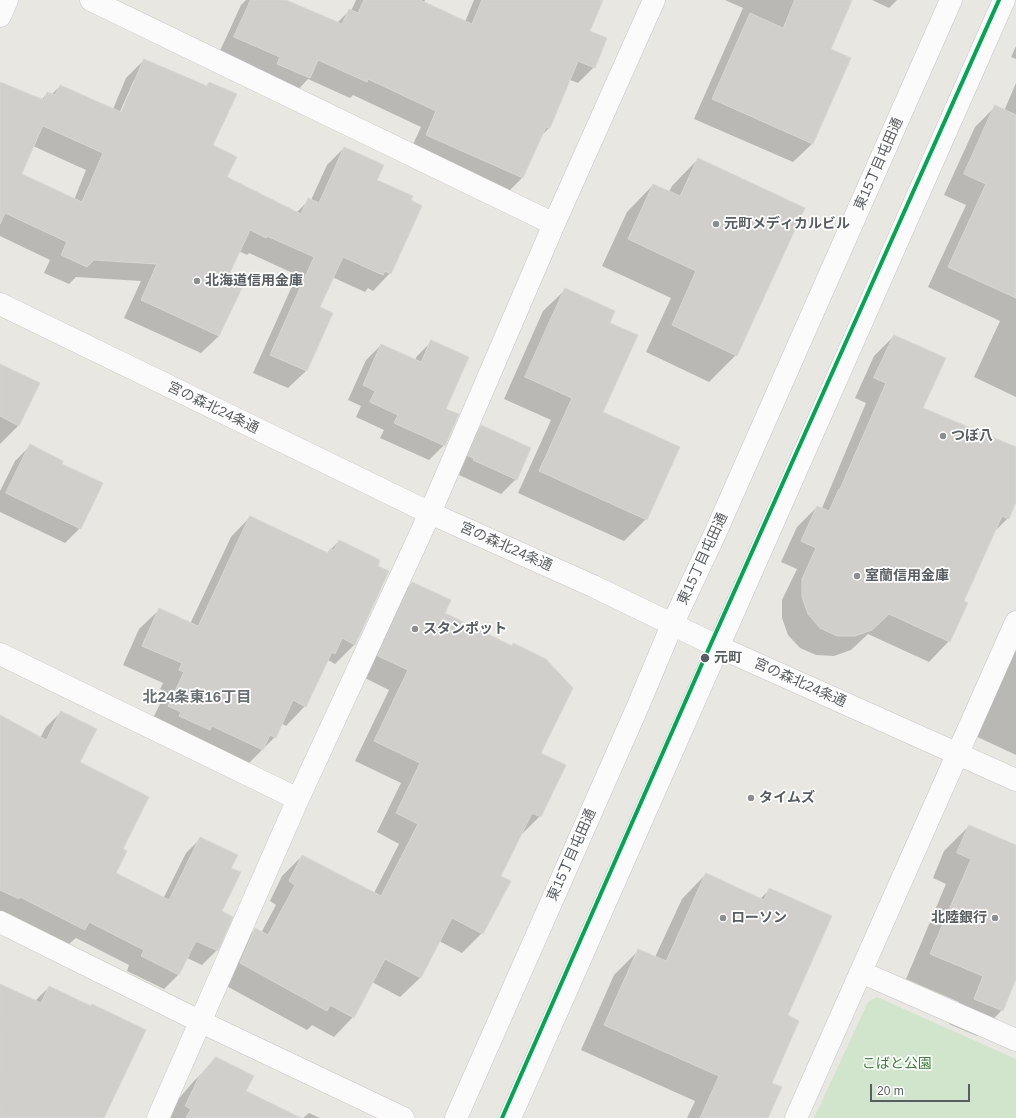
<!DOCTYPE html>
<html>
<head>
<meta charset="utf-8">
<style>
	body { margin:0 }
	#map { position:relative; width:1016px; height:1118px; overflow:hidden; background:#e9e7e2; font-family:Arial,sans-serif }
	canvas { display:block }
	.scale { position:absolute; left:870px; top:1084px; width:100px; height:18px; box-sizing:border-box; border:2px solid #585d61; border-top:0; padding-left:5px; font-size:12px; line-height:14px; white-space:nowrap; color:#585d61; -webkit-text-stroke:3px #fff; paint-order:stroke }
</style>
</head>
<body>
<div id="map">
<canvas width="1016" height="1118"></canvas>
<div class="scale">20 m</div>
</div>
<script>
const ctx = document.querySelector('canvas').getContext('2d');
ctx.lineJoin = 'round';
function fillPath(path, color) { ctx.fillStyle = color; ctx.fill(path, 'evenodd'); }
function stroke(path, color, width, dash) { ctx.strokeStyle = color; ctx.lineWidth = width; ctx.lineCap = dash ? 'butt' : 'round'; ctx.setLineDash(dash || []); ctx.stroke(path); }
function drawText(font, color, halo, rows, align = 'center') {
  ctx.font = font + ' Arial,"Noto Sans JP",sans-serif'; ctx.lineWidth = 3.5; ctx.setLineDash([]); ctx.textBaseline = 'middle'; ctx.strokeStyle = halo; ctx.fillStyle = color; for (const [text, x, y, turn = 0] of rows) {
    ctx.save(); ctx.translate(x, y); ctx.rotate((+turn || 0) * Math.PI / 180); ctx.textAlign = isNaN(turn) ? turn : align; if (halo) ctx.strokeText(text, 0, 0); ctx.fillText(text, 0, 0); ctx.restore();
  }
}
fillPath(new Path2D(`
	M 877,997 L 1016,1059 L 1016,1118 L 814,1118 L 868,1002 Z`), '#d1e5cd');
fillPath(new Path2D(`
	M 246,0 L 283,0 L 337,23 L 349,11 L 351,11 L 356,0 L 425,0 L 424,3 L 465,22 L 474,0 L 602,0 L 589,31 L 594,67 L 578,83 L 570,80 L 549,128 L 541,136 L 522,178 L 506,194 L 410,151 L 421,127 L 353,95 L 350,98 L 308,79 L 294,94 L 219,53 L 241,5 Z
	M 725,0 L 851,0 L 829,49 L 813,143 L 793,162 L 694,119 L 743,8 Z
	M 872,0 L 897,0 L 889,8 Z
	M 1016,46 L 1016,59 L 1011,57 Z
	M 144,60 L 206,86 L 209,83 L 212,145 L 225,178 L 296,213 L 309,200 L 311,200 L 327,165 L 344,148 L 376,181 L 390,273 L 373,291 L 368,288 L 365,292 L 332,277 L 319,307 L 332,313 L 306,371 L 288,388 L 253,373 L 297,275 L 249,253 L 247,255 L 239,251 L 225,281 L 240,288 L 219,336 L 201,353 L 124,318 L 141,281 L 76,277 L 69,284 L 44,273 L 50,260 L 0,236 L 0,89 L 41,100 L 48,93 L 51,95 L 60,86 L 113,109 L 126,78 ZM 134,80 L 136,80 L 120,117 L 118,116 ZM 33,146 L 86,170 L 74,200 L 20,175 Z
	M 1016,83 L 1016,397 L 974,377 L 1000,321 L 928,287 L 966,205 L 944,195 L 975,127 L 995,107 L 1004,111 Z
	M 698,159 L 736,355 L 709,382 L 646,352 L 671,298 L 602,266 L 627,212 L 653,185 L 669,192 L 672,186 Z
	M 565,290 L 609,323 L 602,413 L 646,519 L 624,541 L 518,493 L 551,420 L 504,399 L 543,311 Z
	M 894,336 L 922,408 L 1016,448 L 1016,499 L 1008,518 L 993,533 L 963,602 L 949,641 L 929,662 L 868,634 L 851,650 L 834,656 L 816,655 L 800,648 L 788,635 L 782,618 L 782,600 L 797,569 L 781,562 L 797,527 L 817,507 L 822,508 L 866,403 L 855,398 L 874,356 Z
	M 432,341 L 445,409 L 444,445 L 429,460 L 380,438 L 384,430 L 356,417 L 361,406 L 348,400 L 366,360 L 381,345 L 415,360 L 417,356 Z
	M 0,365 L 19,425 L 0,444 Z
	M 482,426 L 516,479 L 501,494 L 459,475 L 460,474 L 454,471 L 467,441 Z
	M 30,446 L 61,464 L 80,528 L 65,543 L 0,512 L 0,491 L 15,461 Z
	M 250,517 L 326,554 L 339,541 L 355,644 L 335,664 L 328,660 L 305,706 L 286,726 L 282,724 L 275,737 L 243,769 L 149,726 L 166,692 L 160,689 L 163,683 L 123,665 L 139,629 L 159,610 L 190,624 L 231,537 Z
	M 412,583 L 444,613 L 511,646 L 513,644 L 540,754 L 540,816 L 520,836 L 499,876 L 482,933 L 462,953 L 439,941 L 420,978 L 400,997 L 372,982 L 353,1017 L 334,1037 L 312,1025 L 307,1030 L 221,983 L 235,949 L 255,930 L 261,933 L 276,905 L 270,901 L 282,876 L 302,856 L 374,893 L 399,844 L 377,832 L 401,783 L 355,761 L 389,690 L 359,675 L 393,603 Z
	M 1016,646 L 1016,755 L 971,734 Z
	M 61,712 L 79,763 L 121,849 L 115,873 L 163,899 L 186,853 L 201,838 L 230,868 L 221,911 L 217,950 L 202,965 L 187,958 L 179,974 L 164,989 L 127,971 L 129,965 L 76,938 L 69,944 L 5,912 L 4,914 L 0,912 L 0,716 L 40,738 L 46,727 Z
	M 969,826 L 1016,846 L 1016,977 L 1002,1010 L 977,1036 L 949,1024 L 959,1002 L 906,979 L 946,884 L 933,878 L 944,851 Z
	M 706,874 L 760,899 L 769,890 L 786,1016 L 771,1083 L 767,1118 L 687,1118 L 695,1101 L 581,1050 L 614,975 L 639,950 L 655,957 L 682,899 Z
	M 0,985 L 35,1001 L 49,987 L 103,1118 L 0,1118 Z
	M 217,1058 L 245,1092 L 299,1118 L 168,1118 L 176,1102 L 193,1082 Z
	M 309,1113 L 320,1118 L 303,1118 Z`), '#0003');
const building = new Path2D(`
	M 251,0 L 286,0 L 342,24 L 349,9 L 358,13 L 364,0 L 420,0 L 472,24 L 482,0 L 603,0 L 590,31 L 607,38 L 595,68 L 578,61 L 550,128 L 546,127 L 523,178 L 426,135 L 436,111 L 368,79 L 367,82 L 318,60 L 310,78 L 277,64 L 280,57 L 234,37 Z
	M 795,0 L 852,0 L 831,49 L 851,58 L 813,144 L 712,99 L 750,13 L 783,28 Z
	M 144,59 L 207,86 L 209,82 L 237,94 L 213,145 L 237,157 L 227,177 L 301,214 L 308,198 L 319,203 L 344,147 L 384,165 L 377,180 L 413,196 L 411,200 L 422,206 L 391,274 L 385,271 L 383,275 L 343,257 L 320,307 L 333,313 L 307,371 L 270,355 L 314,257 L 267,236 L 266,238 L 250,230 L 226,281 L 242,288 L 219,336 L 141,300 L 157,264 L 94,260 L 87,267 L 61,255 L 67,242 L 5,213 L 0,224 L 0,82 L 44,100 L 47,92 L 55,95 L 60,85 L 121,112 ZM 43,126 L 103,153 L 82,202 L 22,174 Z
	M 995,105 L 1016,115 L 1016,298 L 948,267 L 986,184 L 964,174 Z
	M 698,158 L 805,208 L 737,356 L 672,325 L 696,271 L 628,239 L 653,184 L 680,196 Z
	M 565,288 L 615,311 L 610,323 L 638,335 L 603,412 L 680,447 L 647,520 L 539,471 L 572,398 L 525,377 Z
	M 894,335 L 946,358 L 923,408 L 1016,447 L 1016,502 L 1009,519 L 1002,516 L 964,601 L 968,603 L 950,642 L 889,614 L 872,630 L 855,636 L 837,636 L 820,628 L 808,614 L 802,597 L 802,579 L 816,548 L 801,541 L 817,506 L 829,511 L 839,489 L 840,489 L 886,383 L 874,378 Z
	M 431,340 L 469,357 L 446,409 L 459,414 L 445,446 L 394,423 L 398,415 L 370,402 L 375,391 L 363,385 L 381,344 L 421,362 Z
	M 0,364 L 40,383 L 19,426 L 0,416 Z
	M 481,425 L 531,448 L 517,480 L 473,460 L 474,458 L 468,456 Z
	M 30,444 L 63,461 L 62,464 L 103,483 L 81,529 L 6,493 Z
	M 250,516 L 328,553 L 330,549 L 334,550 L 339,540 L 380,560 L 378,566 L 389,571 L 355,645 L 342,638 L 335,654 L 332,652 L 306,707 L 293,700 L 276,738 L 270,735 L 263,750 L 212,726 L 210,730 L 179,716 L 181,712 L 168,706 L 184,672 L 179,670 L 182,663 L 142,646 L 159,608 L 198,626 Z
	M 412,582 L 451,600 L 445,613 L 512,646 L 513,643 L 546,659 L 573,688 L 541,753 L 566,765 L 541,817 L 532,813 L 501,876 L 511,881 L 483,934 L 452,918 L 421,978 L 385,959 L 354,1018 L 330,1005 L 327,1011 L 240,963 L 255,928 L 268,935 L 295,885 L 289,881 L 302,855 L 381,896 L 418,824 L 396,813 L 420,763 L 374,741 L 408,670 L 378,656 Z
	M 61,711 L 97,729 L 80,762 L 149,797 L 123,849 L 127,851 L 116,873 L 169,900 L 200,837 L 238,855 L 231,868 L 241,872 L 222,911 L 233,917 L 218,951 L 196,941 L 179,975 L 141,956 L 144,950 L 89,922 L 85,930 L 20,897 L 19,899 L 0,890 L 0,715 L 46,740 Z
	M 969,825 L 1016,845 L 1016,979 L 1003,1011 L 974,999 L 983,976 L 930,954 L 971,859 L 957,853 Z
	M 706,873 L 764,900 L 769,888 L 832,916 L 788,1015 L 799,1021 L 772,1083 L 782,1087 L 768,1118 L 700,1118 L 719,1076 L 604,1025 L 638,949 L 666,961 Z
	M 0,984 L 41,1003 L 49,986 L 91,1006 L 92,1004 L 146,1030 L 104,1118 L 0,1118 Z
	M 216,1057 L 254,1076 L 246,1091 L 301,1118 L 186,1118 L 191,1109 L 185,1106 L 199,1077 Z`);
fillPath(building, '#d0cfcc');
stroke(building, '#d8d6d2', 1);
const street = new Path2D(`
	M 91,0 L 554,224
	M 0,16 L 7,0
	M 0,654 L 298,799
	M 0,922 L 199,1021 L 403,1118
	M 861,972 L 1016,1040
	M 158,1118 L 298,799 L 430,513 L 554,224 L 654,0
	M 796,1118 L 1016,622`);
const secondary = new Path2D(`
	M 0,304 L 430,513 L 593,586 L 719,647 L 1016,780
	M 456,1118 L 638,706 L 672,625 L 714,536 L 951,0
	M 510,1118 L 1004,0`);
stroke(street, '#c5c5c5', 23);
stroke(secondary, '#c6c6c6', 23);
stroke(street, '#fcfbfb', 22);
stroke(secondary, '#fcfbfb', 22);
stroke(new Path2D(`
	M 502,1118 L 705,657 L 999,0`), '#00a651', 4);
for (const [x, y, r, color] of [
	[716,224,4,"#8b8d8e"],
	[197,281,4,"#8b8d8e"],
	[943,436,4,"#8b8d8e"],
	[857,576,4,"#8b8d8e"],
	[415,629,4,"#8b8d8e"],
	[705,658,5,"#585d61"],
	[751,798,4,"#8b8d8e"],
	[723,918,4,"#8b8d8e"],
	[995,918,4,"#8b8d8e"]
]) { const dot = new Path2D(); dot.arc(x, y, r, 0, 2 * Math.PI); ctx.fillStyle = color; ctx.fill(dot); stroke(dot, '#fff', 1.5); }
drawText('14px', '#585d61', '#fff', [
	["東15丁目屯田通",879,164,-66],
	["宮の森北24条通",213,408,26],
	["宮の森北24条通",506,547,24],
	["東15丁目屯田通",703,559,-65],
	["宮の森北24条通",800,683,24],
	["東15丁目屯田通",572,855,-66]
]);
drawText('bold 14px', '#585d61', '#fff', [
	["元町メディカルビル",724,224],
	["北海道信用金庫",205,281],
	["つぼ八",951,436],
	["室蘭信用金庫",865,576],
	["スタンポット",423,629],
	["タイムズ",759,798],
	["ローソン",731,918],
	["北陸銀行",987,918,"right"]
], 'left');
drawText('bold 14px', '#585d61', '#fff', [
	["元町",714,658]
], 'left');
drawText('14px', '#378434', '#fff', [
	["こばと公園",897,1064]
]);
drawText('bold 15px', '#696f73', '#fff', [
	["北24条東16丁目",197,698]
]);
</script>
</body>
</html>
